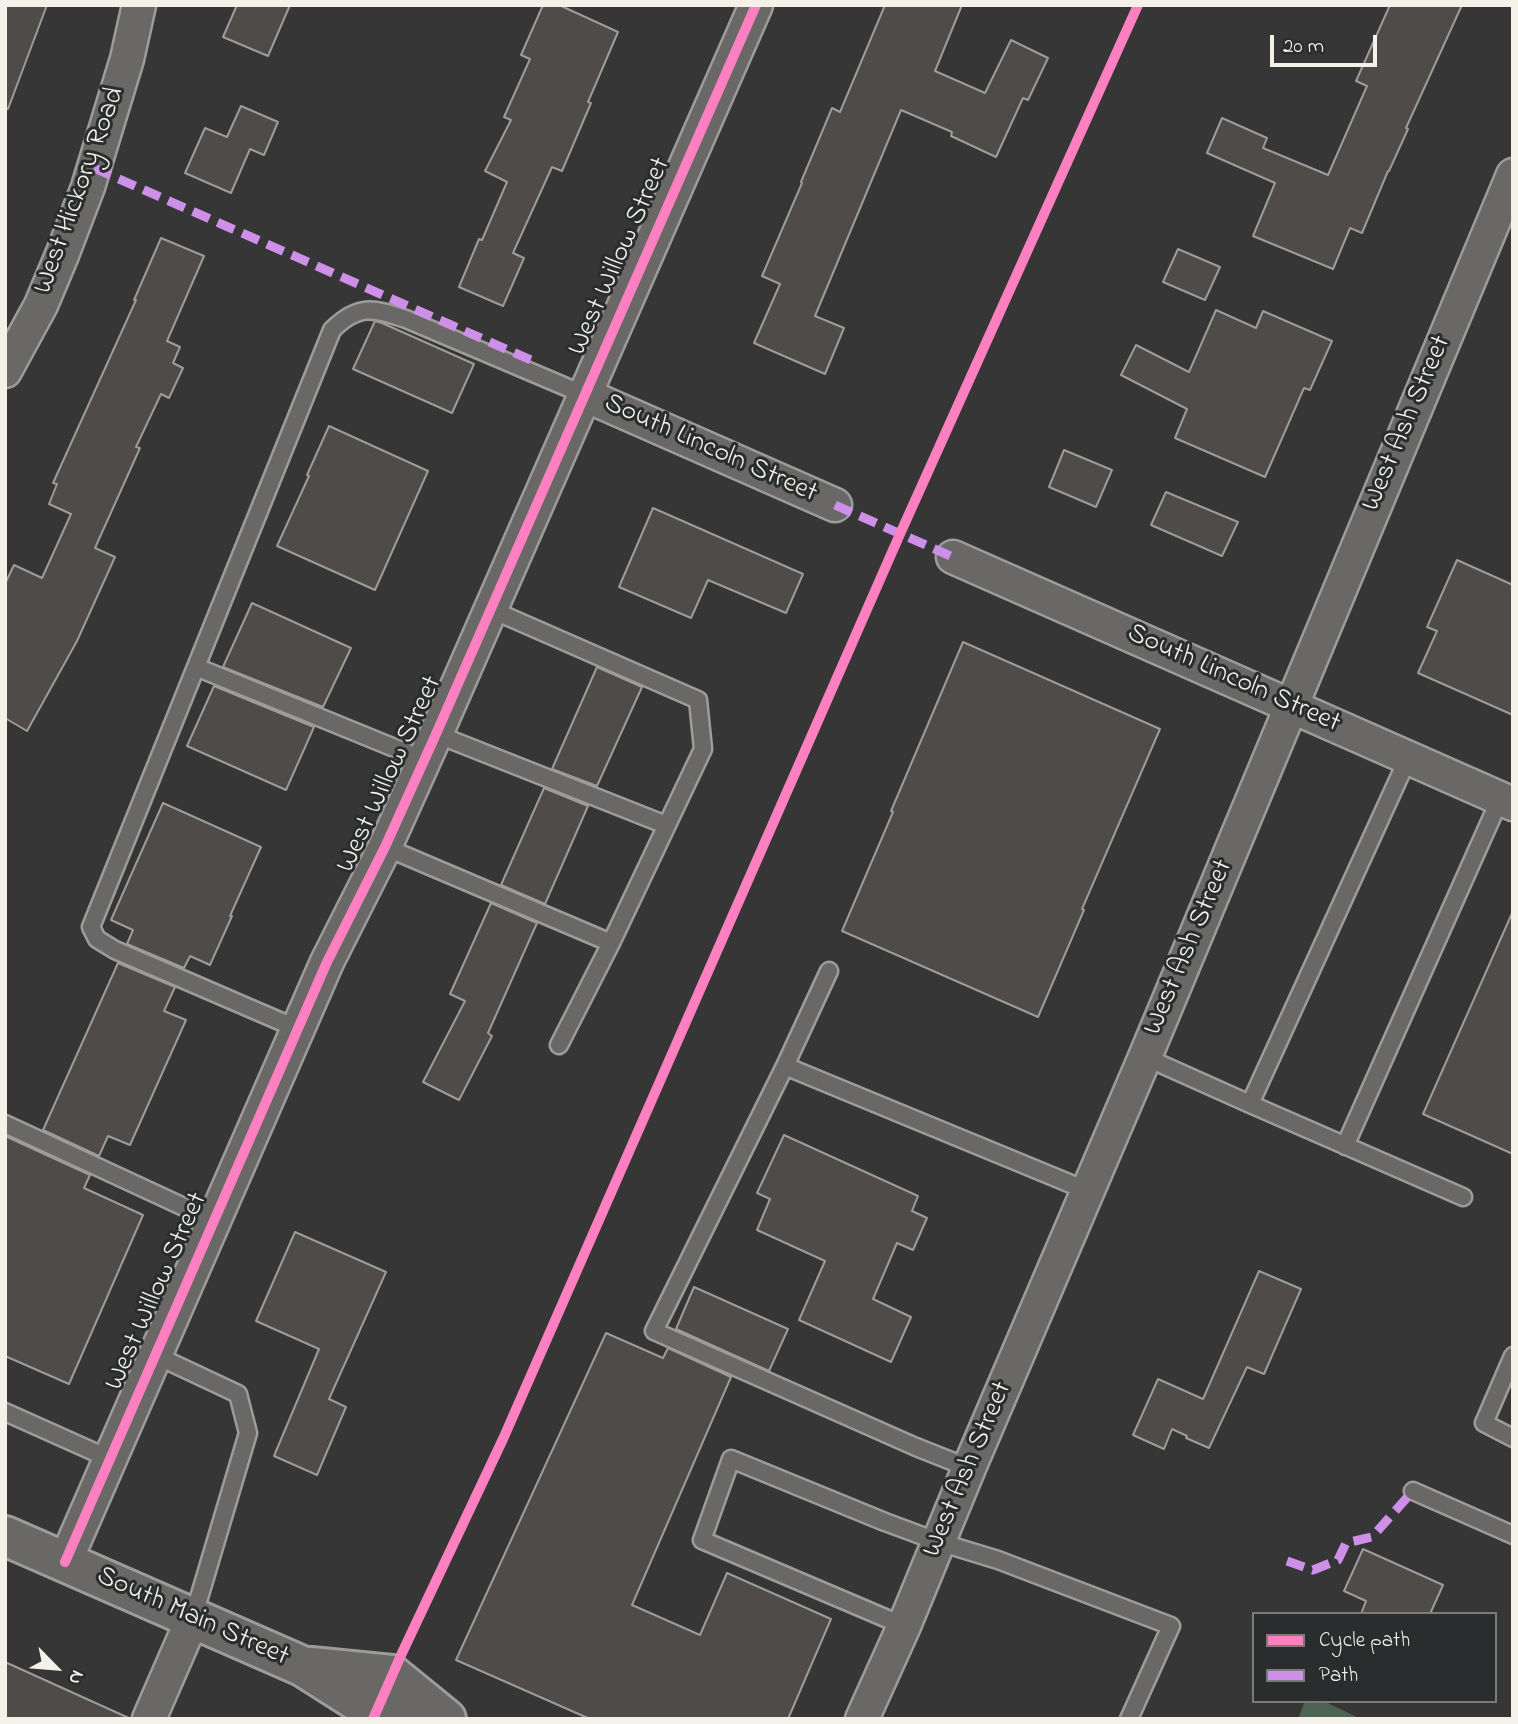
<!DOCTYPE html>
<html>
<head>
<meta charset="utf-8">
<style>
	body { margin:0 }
	#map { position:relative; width:1518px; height:1724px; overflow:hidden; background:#363636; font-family:"Indie Flower",sans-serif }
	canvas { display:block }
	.frame { position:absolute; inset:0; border:7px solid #f4f1e8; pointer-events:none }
	.legend { position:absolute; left:1252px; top:1612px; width:245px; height:91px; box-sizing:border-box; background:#2a2d2e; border:2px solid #7b7b78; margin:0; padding:9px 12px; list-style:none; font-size:21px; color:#f4f1e8 }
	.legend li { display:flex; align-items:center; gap:14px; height:35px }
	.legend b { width:35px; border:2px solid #7b7b78 }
	.north { position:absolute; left:21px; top:1633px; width:70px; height:70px; -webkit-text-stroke:5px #2a2d2e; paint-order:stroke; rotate:115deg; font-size:19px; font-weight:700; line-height:28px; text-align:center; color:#f4f1e8 }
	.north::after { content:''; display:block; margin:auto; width:24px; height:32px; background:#f4f1e8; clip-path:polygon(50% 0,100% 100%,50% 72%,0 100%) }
	.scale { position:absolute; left:1270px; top:35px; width:107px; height:32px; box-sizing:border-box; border:4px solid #f4f1e8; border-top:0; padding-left:9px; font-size:21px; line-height:24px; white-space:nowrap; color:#f4f1e8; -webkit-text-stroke:5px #2a2d2e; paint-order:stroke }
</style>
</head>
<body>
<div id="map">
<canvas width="1518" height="1724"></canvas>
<div class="frame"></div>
<ul class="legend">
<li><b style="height:9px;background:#ff80c0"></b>Cycle path</li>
<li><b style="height:9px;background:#ce8fe9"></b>Path</li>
</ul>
<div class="north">N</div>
<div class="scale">20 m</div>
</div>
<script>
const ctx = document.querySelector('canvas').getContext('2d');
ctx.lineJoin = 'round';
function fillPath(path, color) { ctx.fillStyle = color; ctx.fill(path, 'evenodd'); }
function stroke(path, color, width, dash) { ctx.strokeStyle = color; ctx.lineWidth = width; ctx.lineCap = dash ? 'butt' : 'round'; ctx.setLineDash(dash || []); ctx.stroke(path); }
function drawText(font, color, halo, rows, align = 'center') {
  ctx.font = font + ' "Indie Flower",sans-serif'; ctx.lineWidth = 6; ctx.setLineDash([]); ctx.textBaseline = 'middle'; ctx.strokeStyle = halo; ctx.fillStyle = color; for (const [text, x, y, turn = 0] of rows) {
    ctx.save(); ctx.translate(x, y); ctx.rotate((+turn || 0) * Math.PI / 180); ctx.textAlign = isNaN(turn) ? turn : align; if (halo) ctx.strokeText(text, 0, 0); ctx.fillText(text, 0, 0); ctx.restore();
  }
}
fillPath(new Path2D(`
	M 1305,1701 L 1323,1701 L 1361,1719 L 1298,1719 Z`), '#4c6354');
const building = new Path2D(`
	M 5,5 L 47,5 L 8,109 L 5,108 Z
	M 237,5 L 290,5 L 268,56 L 223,37 Z
	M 543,5 L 559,5 L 618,32 L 588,102 L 591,103 L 562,171 L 552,167 L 513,253 L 524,258 L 503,306 L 459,287 L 479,239 L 482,240 L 507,182 L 485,171 L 511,120 L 504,117 L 530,59 L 521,55 Z
	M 885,5 L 962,5 L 935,71 L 985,93 L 1011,40 L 1048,58 L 1028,100 L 1023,98 L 996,157 L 951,136 L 952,132 L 901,110 L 815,316 L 844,328 L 825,374 L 754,343 L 780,284 L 762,276 L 802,183 L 801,182 L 832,108 L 840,112 Z
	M 1390,5 L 1462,5 L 1406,128 L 1408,129 L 1389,171 L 1388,171 L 1362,233 L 1350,228 L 1333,269 L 1253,236 L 1275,183 L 1207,153 L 1222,118 L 1267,138 L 1263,148 L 1328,175 L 1367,86 L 1356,81 Z
	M 241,106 L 278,122 L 264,155 L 250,149 L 231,193 L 185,173 L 205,128 L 227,137 Z
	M 161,238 L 204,256 L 167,341 L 180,347 L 173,363 L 183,368 L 169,398 L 161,394 L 136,447 L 140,448 L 95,548 L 115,557 L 77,641 L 27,731 L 5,718 L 5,584 L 14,565 L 42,578 L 71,514 L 49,504 L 57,484 L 53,483 L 136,300 L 134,300 Z
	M 1178,249 L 1220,267 L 1205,300 L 1163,282 Z
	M 1216,310 L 1256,328 L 1263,311 L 1332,341 L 1310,390 L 1304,388 L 1265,477 L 1175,438 L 1187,409 L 1121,375 L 1136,345 L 1189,372 Z
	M 375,321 L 382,323 L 474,364 L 452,413 L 353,369 Z
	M 329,426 L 428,471 L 375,590 L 277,546 L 309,476 L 307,475 Z
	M 1064,450 L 1112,470 L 1096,507 L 1049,487 Z
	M 1166,492 L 1238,522 L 1222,556 L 1151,525 Z
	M 653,508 L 803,574 L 786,613 L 708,580 L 691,618 L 619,587 Z
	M 1457,560 L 1513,585 L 1513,715 L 1418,673 L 1437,631 L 1427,627 Z
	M 252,603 L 351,648 L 323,707 L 223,667 Z
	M 963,642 L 1160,729 L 1082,909 L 1084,910 L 1038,1017 L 842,931 L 893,812 L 891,811 Z
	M 597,667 L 642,687 L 597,786 L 552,769 Z
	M 214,686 L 314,727 L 286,790 L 187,746 Z
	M 544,788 L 588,806 L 545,904 L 501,885 Z
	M 163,803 L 261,847 L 230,916 L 232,916 L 210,965 L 190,956 L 184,968 L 127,944 L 133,930 L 111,920 Z
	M 491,903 L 537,923 L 488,1033 L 492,1036 L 459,1100 L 423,1082 L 465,1001 L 450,994 Z
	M 1513,911 L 1513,1154 L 1423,1114 Z
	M 118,963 L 175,987 L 164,1011 L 186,1020 L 130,1145 L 108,1136 L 99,1156 L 43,1130 Z
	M 784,1135 L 918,1196 L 912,1211 L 927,1218 L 913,1250 L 897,1243 L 873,1299 L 911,1317 L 891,1362 L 799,1320 L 825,1261 L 757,1230 L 770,1199 L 757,1193 Z
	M 5,1136 L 90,1175 L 84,1188 L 143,1215 L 69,1384 L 5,1356 Z
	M 295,1232 L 386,1272 L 329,1399 L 346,1407 L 317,1475 L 274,1456 L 319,1349 L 256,1321 Z
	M 1259,1271 L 1301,1289 L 1264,1374 L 1247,1367 L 1209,1448 L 1186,1438 L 1187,1436 L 1172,1429 L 1164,1449 L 1133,1435 L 1158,1379 L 1203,1399 Z
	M 694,1287 L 788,1329 L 769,1371 L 676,1329 Z
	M 606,1333 L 663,1358 L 668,1348 L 731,1377 L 632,1605 L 700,1635 L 727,1573 L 831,1619 L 788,1719 L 590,1719 L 456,1660 Z
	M 1363,1549 L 1443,1585 L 1430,1614 L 1361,1614 L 1366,1601 L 1344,1591 Z
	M 5,1662 L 131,1719 L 5,1719 Z`);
fillPath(building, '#4e4b49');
stroke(building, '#9c9c9a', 2);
const lane = new Path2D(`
	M 490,609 L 698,700 L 703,749 L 611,943 L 559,1045
	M 196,667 L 424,760
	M 436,734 L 666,825
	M 1408,758 L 1250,1104 L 1463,1197
	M 385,847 L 611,943
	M 829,971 L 785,1066 L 1088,1191
	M 298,1029 L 115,950 L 97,939 L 91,927 L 332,330 C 358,304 373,308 406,319 L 585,395
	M 1145,1057 L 1250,1104
	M 785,1066 L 654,1331 L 916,1447 L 969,1468
	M 5,1124 L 214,1221
	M 1345,1146 L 1500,799
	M 155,1355 L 238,1394 L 248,1433 L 193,1618
	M 1513,1356 L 1484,1423 L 1513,1438
	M 5,1412 L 110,1459
	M 1413,1491 L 1513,1535
	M 904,1626 L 702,1540 L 731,1459 L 885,1522 L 939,1542 L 998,1560 L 1171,1626 L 1129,1719`);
const street = new Path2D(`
	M 5,371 L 41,305 L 62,255 L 88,187 L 127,59 L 139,5
	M 585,395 L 835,505
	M 953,557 L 1513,804
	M 65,1562 L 327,962 L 385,847 L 436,734 L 756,5
	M 149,1719 L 193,1618
	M 862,1719 L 904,1626 L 969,1468 L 1145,1057 L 1513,175`);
const secondary = new Path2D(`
	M 5,1536 L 302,1666 L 376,1713 L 405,1719
	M 311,1667 L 392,1675 L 446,1719`);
stroke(lane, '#9c9c9a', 21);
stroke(street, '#9c9c9a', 37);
stroke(secondary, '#9c9c9a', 44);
stroke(lane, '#696866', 16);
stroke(street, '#696866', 32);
stroke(secondary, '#696866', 38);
stroke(new Path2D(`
	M 94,168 L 533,361
	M 835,505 L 953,557
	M 1287,1561 L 1313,1570 L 1338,1560 L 1346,1543 L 1372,1537 L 1413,1491`), '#ce8fe9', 9, [18, 9]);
stroke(new Path2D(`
	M 65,1562 L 327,962 L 385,847 L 436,734 L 756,5
	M 373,1719 L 402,1653 L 503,1439 L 900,534 L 1138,5`), '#ff80c0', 10);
drawText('28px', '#f4f1e8', '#2a2d2e', [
	["West Hickory Road",81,191,-70],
	["West Willow Street",621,257,-66],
	["West Ash Street",1408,424,-67],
	["South Lincoln Street",710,450,24],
	["South Lincoln Street",1233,680,24],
	["West Willow Street",391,775,-65],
	["West Ash Street",1190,948,-67],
	["West Willow Street",158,1292,-66],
	["West Ash Street",969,1470,-67],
	["South Main Street",192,1618,24]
]);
</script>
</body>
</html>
